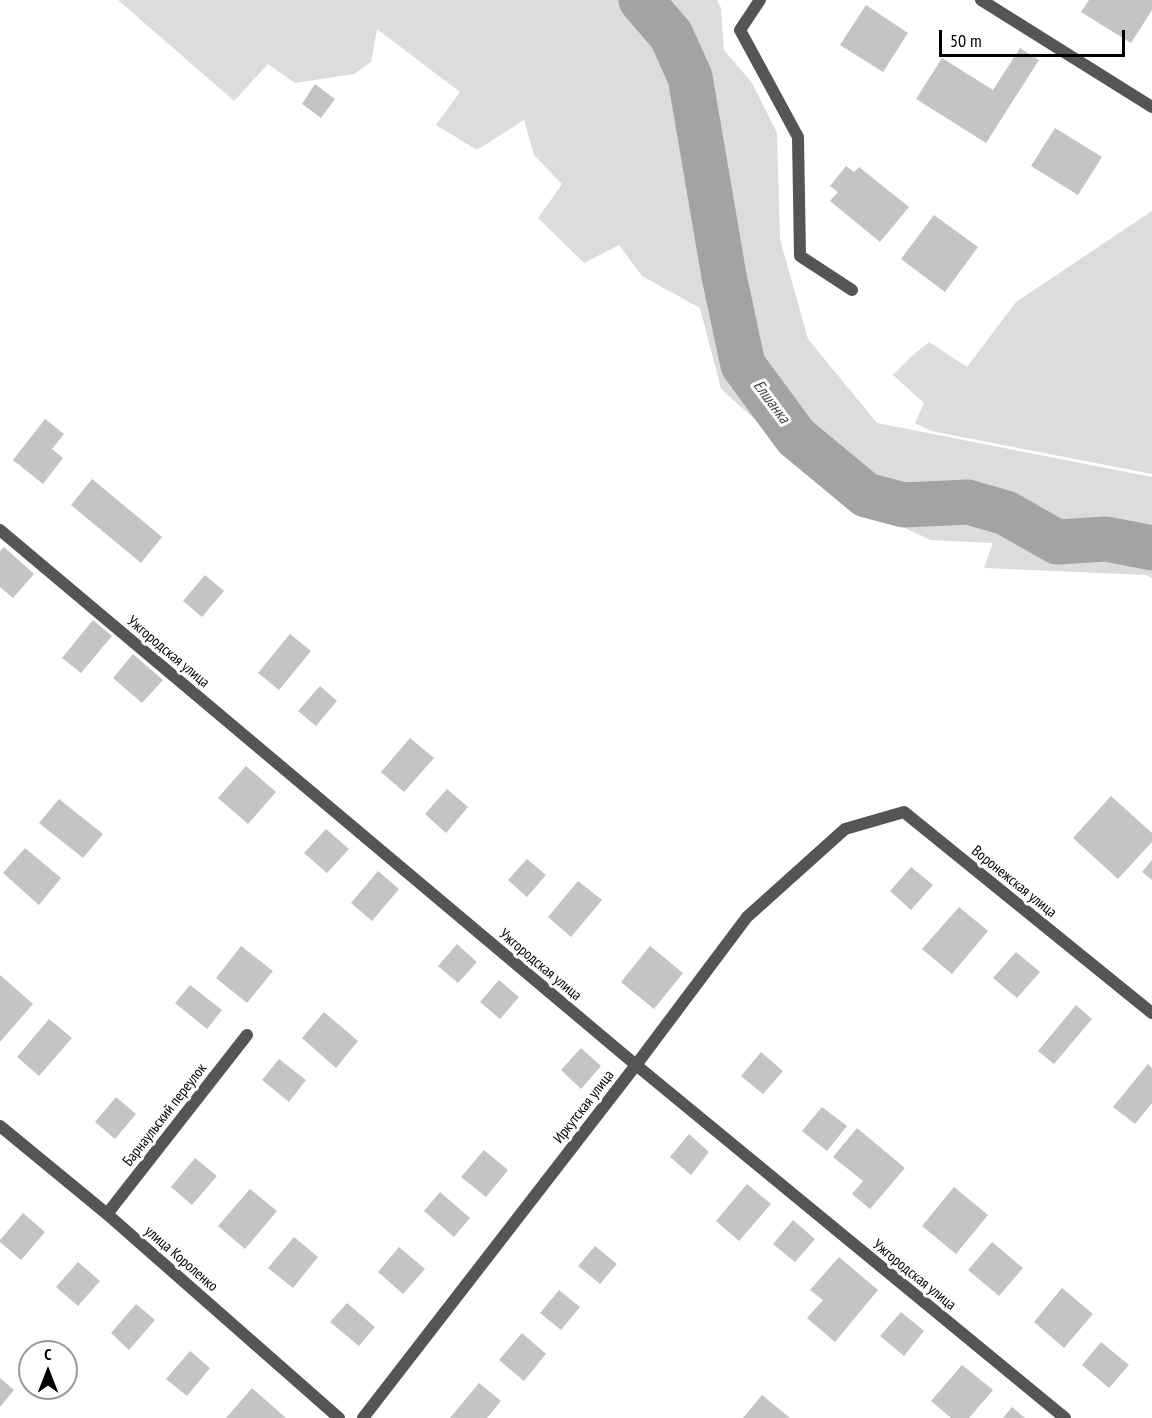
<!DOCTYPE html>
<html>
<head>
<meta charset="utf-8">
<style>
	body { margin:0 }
	#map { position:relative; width:1152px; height:1418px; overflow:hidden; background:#fff; font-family:"PT Sans Narrow",sans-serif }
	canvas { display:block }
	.north { position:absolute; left:18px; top:1340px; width:60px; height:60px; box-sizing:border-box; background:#fff; border:2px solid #999; border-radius:50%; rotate:0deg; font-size:16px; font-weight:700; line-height:24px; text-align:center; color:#000 }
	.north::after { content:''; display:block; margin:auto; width:21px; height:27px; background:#000; clip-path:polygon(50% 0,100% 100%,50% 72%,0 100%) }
	.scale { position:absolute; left:939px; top:30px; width:186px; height:27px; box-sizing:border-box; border:3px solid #000; border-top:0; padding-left:8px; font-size:18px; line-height:21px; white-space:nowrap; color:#000; -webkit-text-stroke:4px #fff; paint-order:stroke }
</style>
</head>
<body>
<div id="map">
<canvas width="1152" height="1418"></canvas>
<div class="north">С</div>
<div class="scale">50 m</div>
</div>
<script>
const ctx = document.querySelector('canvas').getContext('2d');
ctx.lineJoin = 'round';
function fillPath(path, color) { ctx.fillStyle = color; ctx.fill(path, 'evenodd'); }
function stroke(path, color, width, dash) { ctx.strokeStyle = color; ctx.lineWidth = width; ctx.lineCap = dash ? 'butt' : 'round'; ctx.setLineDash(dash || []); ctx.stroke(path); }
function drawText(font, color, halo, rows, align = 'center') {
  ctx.font = font + ' "PT Sans Narrow",sans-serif'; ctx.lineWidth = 6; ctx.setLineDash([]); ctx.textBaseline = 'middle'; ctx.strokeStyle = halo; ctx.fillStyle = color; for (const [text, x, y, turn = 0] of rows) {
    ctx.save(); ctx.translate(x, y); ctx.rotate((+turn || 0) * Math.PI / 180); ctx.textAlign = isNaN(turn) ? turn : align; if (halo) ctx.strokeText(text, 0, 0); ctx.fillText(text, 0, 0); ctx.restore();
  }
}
fillPath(new Path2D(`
	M 118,0 L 717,0 L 721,8 L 724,50 L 752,83 L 777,133 L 780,239 L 808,339 L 877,423 L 1152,477 L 1152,578 L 1146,575 L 984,568 L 993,543 L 931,540 L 845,501 L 721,389 L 700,308 L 642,276 L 619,245 L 584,263 L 538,218 L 562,184 L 534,155 L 524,120 L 477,150 L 436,125 L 460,92 L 377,29 L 371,62 L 354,74 L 295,83 L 268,64 L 234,101 Z
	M 1152,211 L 1152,474 L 931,431 L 915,423 L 924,403 L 893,375 L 914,354 L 929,342 L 967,367 L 1016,302 Z`), '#dcdcdc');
stroke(new Path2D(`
	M 641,0 L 671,35 L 690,77 L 724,276 L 743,365 L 796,437 L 866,495 L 904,505 L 968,502 L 1006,513 L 1057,542 L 1106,539 L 1152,548`), '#a3a3a3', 45);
fillPath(new Path2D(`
	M 1089,0 L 1152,0 L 1152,10 L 1131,43 L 1081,12 Z
	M 866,5 L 908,33 L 883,72 L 840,45 Z
	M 1020,48 L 1039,60 L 986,143 L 916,99 L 942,58 L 993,90 Z
	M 315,84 L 335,99 L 321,118 L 302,104 Z
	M 1055,128 L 1102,157 L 1078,195 L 1031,166 Z
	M 846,166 L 854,172 L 859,167 L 909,207 L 880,242 L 830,201 L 838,192 L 830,186 Z
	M 934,215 L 978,247 L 945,292 L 901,259 Z
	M 45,419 L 64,434 L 52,449 L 63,458 L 43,484 L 13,460 Z
	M 92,479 L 162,537 L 141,563 L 71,505 Z
	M 4,547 L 34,574 L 13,598 L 0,587 L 0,551 Z
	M 205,575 L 224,591 L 202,617 L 183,601 Z
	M 93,620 L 112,636 L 81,673 L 62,658 Z
	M 290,634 L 311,651 L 279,690 L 258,673 Z
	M 133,654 L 163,680 L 142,703 L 113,678 Z
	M 320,686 L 337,701 L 316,726 L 298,711 Z
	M 410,738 L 434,758 L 404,792 L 381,772 Z
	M 246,766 L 276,792 L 248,824 L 218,798 Z
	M 447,789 L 468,807 L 446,833 L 425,814 Z
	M 1111,796 L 1152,833 L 1152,842 L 1118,879 L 1073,838 Z
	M 59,799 L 103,834 L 83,858 L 39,823 Z
	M 326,829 L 349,849 L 327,873 L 304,853 Z
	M 25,848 L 61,878 L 39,905 L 3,873 Z
	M 527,859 L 546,875 L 527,897 L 508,880 Z
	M 1152,860 L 1152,880 L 1142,872 Z
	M 911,867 L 933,885 L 911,910 L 890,891 Z
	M 378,871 L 399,889 L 372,921 L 351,903 Z
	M 578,881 L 602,900 L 571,937 L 548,917 Z
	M 959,907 L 988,931 L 952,974 L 922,949 Z
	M 457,944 L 477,962 L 458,983 L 438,966 Z
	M 241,946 L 273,971 L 247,1003 L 216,978 Z
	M 650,946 L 683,973 L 654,1009 L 621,982 Z
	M 1016,952 L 1040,972 L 1017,998 L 993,978 Z
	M 0,975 L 33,1004 L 0,1042 Z
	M 499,980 L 519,997 L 500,1019 L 480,1002 Z
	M 190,985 L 222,1010 L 207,1029 L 175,1003 Z
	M 1076,1005 L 1092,1019 L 1054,1064 L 1038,1051 Z
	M 324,1012 L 358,1041 L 336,1068 L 302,1038 Z
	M 49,1019 L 72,1038 L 39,1076 L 17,1057 Z
	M 581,1048 L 601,1066 L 581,1089 L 561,1070 Z
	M 761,1052 L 783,1071 L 763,1094 L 741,1076 Z
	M 279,1059 L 306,1080 L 289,1102 L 262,1080 Z
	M 1148,1064 L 1152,1068 L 1152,1103 L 1135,1124 L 1113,1107 Z
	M 116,1097 L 136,1114 L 115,1139 L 95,1122 Z
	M 822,1107 L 847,1126 L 827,1151 L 802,1131 Z
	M 857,1128 L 905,1168 L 870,1209 L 852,1194 L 863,1181 L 833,1157 Z
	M 689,1134 L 709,1152 L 691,1175 L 670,1157 Z
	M 484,1150 L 508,1170 L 486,1197 L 461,1177 Z
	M 195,1158 L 217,1176 L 192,1205 L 171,1187 Z
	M 747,1184 L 771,1204 L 739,1241 L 716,1221 Z
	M 954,1187 L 988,1215 L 956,1254 L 922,1226 Z
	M 250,1189 L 277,1211 L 245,1249 L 218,1226 Z
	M 440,1192 L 470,1218 L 454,1237 L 424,1211 Z
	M 23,1213 L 45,1232 L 21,1260 L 0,1242 L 0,1240 Z
	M 793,1220 L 815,1239 L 795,1262 L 773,1244 Z
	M 294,1237 L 318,1257 L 293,1288 L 268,1268 Z
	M 992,1242 L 1023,1268 L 999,1296 L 968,1270 Z
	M 595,1246 L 617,1264 L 600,1284 L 578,1266 Z
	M 399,1247 L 425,1269 L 403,1294 L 378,1272 Z
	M 839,1257 L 878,1290 L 835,1342 L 807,1318 L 823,1300 L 810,1290 Z
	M 78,1262 L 100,1281 L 78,1306 L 56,1287 Z
	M 1062,1288 L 1093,1314 L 1064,1348 L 1034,1322 Z
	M 559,1290 L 580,1307 L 561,1330 L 540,1313 Z
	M 347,1303 L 375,1327 L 359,1346 L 330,1322 Z
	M 136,1304 L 155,1320 L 129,1350 L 111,1333 Z
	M 901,1312 L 924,1331 L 904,1356 L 880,1336 Z
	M 522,1333 L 546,1354 L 524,1381 L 499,1360 Z
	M 1101,1342 L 1129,1365 L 1109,1388 L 1082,1365 Z
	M 190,1351 L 210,1368 L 187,1396 L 166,1379 Z
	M 962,1365 L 993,1390 L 969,1418 L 951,1418 L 931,1401 Z
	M 0,1378 L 14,1390 L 0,1407 Z
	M 479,1383 L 501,1401 L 487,1418 L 450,1418 Z
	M 252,1388 L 286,1418 L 226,1418 Z
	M 762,1395 L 790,1418 L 743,1418 Z
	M 1012,1407 L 1025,1418 L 1003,1418 Z`), '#c4c4c4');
stroke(new Path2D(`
	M 760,0 L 740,30 L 798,137 L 800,256 L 852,290
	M 981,0 L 1152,107
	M 0,530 L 636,1065 L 1065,1418
	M 0,1126 L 107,1214 L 339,1418
	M 107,1214 L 247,1035
	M 363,1418 L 636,1065 L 747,917 L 845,829 L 904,812 L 1152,1013`), '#555', 12);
drawText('15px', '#000', '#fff', [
	["Ужгородская улица",168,652,40],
	["Воронежская улица",1014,882,39],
	["Ужгородская улица",540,965,40],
	["Иркутская улица",584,1107,-52],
	["Барнаульский переулок",165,1115,-52],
	["улица Короленко",181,1259,41],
	["Ужгородская улица",914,1275,39]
]);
drawText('italic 16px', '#444', '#fff', [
	["Елшанка",771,402,53]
]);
</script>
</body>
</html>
